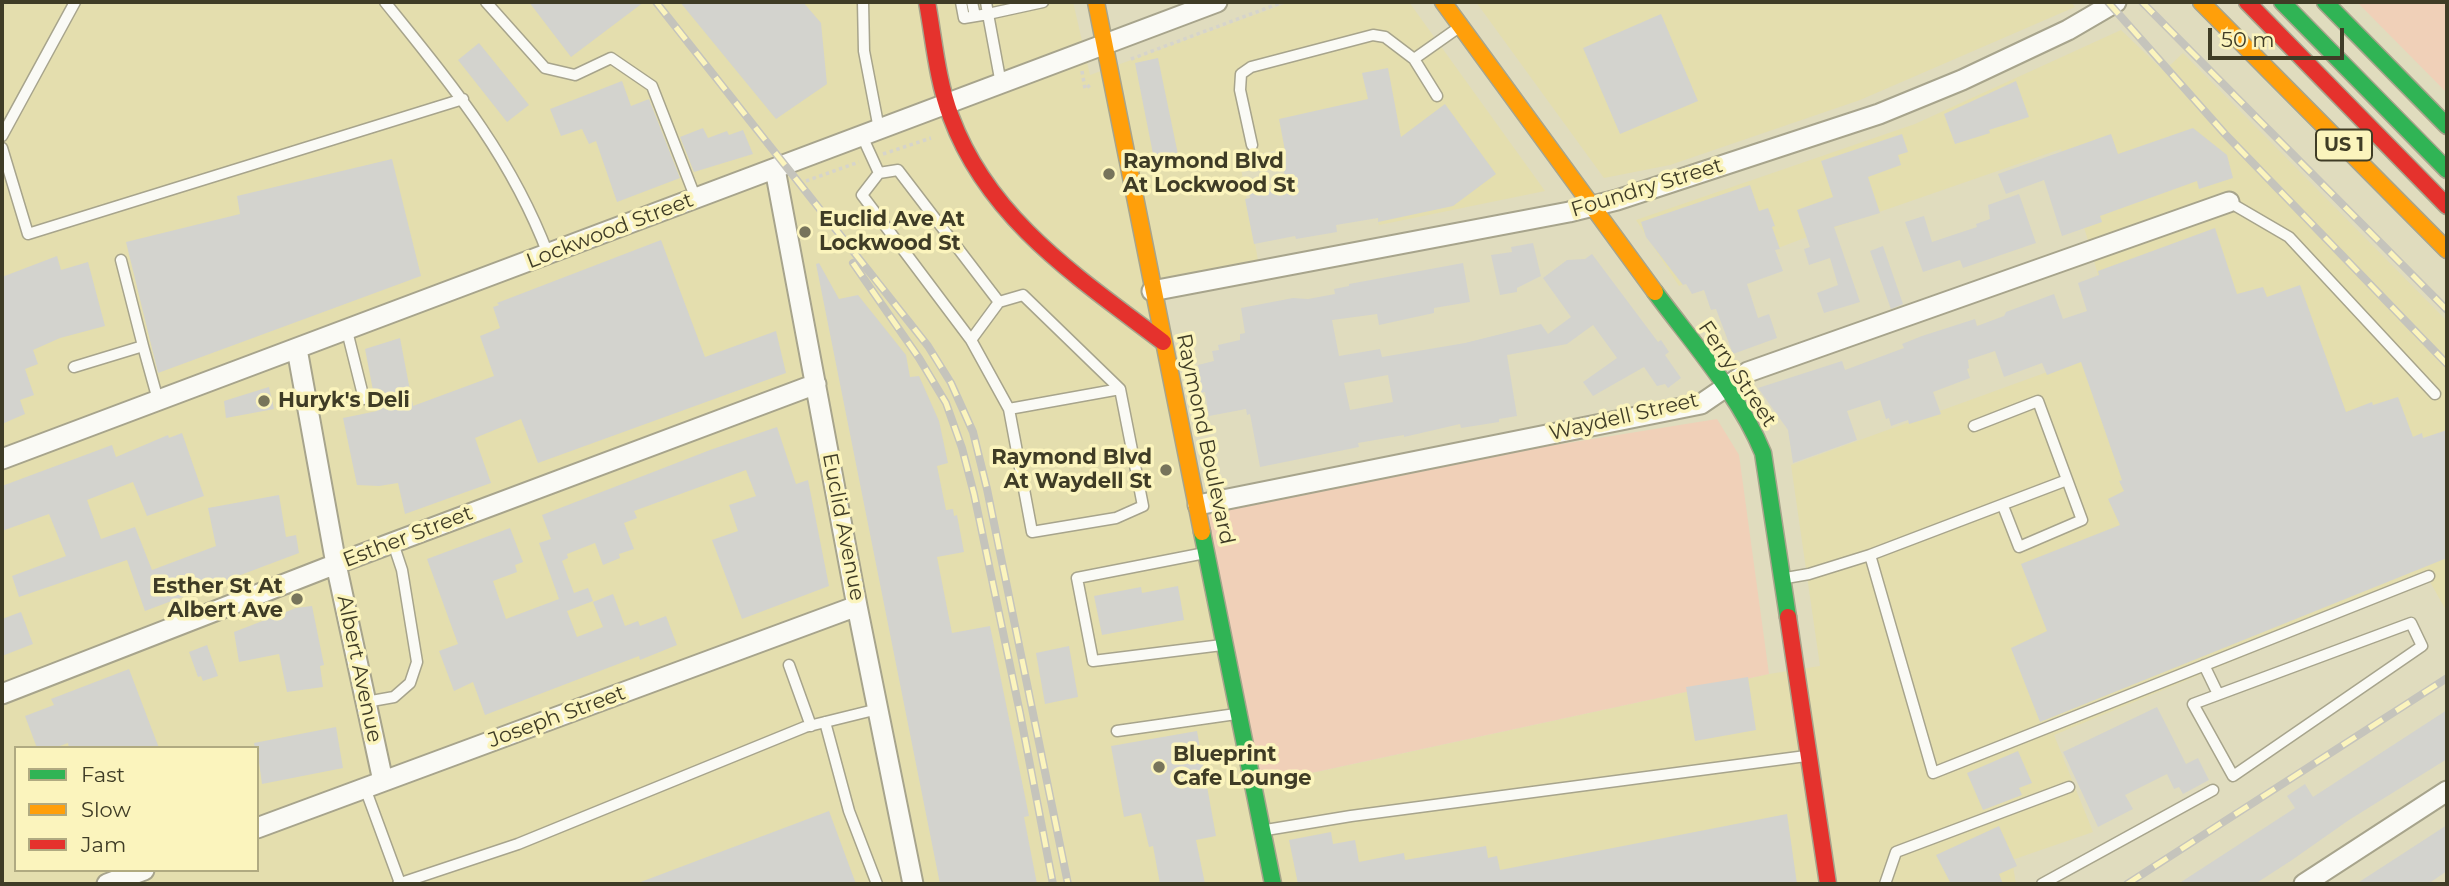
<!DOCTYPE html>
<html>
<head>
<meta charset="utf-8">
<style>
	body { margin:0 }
	#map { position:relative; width:2449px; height:886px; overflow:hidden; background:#e0dcbe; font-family:Montserrat,sans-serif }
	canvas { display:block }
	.frame { position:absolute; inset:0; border:4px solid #3f3c26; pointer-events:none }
	.legend { position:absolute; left:14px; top:746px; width:245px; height:126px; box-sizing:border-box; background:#fbf4bd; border:2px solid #b0aa81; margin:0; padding:9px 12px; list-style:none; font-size:21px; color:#3f3c26 }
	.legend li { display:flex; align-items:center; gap:14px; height:35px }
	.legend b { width:35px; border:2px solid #b0aa81 }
	.scale { position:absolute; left:2208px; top:28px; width:136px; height:32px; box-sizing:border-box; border:4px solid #3f3c26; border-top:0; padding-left:9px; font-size:21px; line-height:24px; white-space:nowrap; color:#3f3c26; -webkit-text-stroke:5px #fbf4bd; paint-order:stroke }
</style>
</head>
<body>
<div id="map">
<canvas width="2449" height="886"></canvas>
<div class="frame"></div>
<ul class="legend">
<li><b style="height:9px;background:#30b455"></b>Fast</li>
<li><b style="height:9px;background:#ff9f0a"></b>Slow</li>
<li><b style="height:9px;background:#e5322d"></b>Jam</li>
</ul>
<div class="scale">50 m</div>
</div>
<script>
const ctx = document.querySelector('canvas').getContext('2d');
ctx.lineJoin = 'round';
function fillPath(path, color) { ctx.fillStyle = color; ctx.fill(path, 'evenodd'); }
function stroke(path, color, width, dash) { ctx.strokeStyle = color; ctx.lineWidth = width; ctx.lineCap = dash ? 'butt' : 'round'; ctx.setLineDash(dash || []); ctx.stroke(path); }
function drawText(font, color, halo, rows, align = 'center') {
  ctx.font = font + ' Montserrat,sans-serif'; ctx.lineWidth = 7; ctx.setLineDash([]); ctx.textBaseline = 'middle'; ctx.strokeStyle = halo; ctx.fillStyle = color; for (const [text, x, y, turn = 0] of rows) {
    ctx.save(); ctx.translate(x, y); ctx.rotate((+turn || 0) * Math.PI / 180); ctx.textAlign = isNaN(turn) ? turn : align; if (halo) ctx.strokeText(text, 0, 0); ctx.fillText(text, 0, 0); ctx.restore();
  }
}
fillPath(new Path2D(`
	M 2,2 L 1073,2 L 1090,75 L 1290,2 L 1409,2 L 1545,191 L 1379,225 L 1357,134 L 1239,158 L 1260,271 L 1158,292 L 1252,786 L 1769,674 L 1820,666 L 1791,465 L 2119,346 L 2061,149 L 1807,237 L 1679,286 L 1636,220 L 1915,124 L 2121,30 L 2164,71 L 2183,53 L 2447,321 L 2447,612 L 2429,580 L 2054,735 L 2093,832 L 2012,860 L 2016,884 L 2,884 ZM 16,748 L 257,748 L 257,870 L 16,870 Z
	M 1476,2 L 2071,2 L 2075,7 L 1860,100 L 1670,165 L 1604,178 Z`), '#e4deae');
fillPath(new Path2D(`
	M 2357,2 L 2447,2 L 2447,93 Z
	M 1717,419 L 1739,455 L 1769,674 L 1251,786 L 1200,502 Z`), '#f0d0b8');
fillPath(new Path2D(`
	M 529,2 L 644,2 L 571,57 Z
	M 680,2 L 803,2 L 821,23 L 827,84 L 776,119 Z
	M 1661,14 L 1698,101 L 1620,134 L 1583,48 Z
	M 479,43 L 529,105 L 507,122 L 458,60 Z
	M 1158,58 L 1180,164 L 1156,169 L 1135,63 Z
	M 1388,68 L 1401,137 L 1445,104 L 1496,174 L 1453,206 L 1378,222 L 1378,218 L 1336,225 L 1337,232 L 1296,239 L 1295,236 L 1254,244 L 1245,199 L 1250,198 L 1249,191 L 1287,186 L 1281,157 L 1286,156 L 1279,119 L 1368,99 L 1362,73 Z
	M 622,81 L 631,106 L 649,99 L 680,178 L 617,202 L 596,141 L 589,144 L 582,129 L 561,136 L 550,109 Z
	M 2016,81 L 2029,117 L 1989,130 L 1990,133 L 1955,144 L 1944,114 Z
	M 703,128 L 708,138 L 727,131 L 729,135 L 743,130 L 753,154 L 694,172 L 680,137 Z
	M 2193,128 L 2227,155 L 2233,178 L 2199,189 L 2197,181 L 2100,216 L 2102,222 L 2062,236 L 2044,180 L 2006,194 L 1998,174 L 2111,134 L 2118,154 Z
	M 1902,134 L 1908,152 L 1898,155 L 1901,165 L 1868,177 L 1880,213 L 1834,227 L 1860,302 L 1824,313 L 1817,293 L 1838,285 L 1830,258 L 1809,265 L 1804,249 L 1810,247 L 1797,210 L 1833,197 L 1821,161 Z
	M 392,159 L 421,276 L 158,373 L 126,242 L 240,214 L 237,196 Z
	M 1750,185 L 1759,211 L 1768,208 L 1775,226 L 1772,227 L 1780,249 L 1775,250 L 1783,271 L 1747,284 L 1758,318 L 1769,314 L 1777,338 L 1733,354 L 1716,309 L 1711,310 L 1704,290 L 1692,294 L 1686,284 L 1683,285 L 1646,237 L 1641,222 Z
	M 2019,194 L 2036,243 L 1963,268 L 1960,260 L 1923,272 L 1905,222 L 1924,216 L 1932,242 L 1977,227 L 1976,224 L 1990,219 L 1988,205 Z
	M 2215,228 L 2237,294 L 2263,287 L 2267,297 L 2300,285 L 2346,412 L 2372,402 L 2373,405 L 2398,397 L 2413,437 L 2422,433 L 2423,438 L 2447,430 L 2447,558 L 2040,722 L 2011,648 L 2047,631 L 2021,564 L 2120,525 L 2108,499 L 2124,491 L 2119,481 L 2122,480 L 2081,362 L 2047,375 L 2042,363 L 2004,377 L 1995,351 L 1968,360 L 1969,368 L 1967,369 L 1970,378 L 1933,392 L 1941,414 L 1909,424 L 1908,420 L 1891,426 L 1889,418 L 1886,419 L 1880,400 L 1847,411 L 1857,440 L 1793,463 L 1788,430 L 1758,388 L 1842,361 L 1845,370 L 1904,348 L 1902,344 L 1922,336 L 1975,319 L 1977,326 L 2004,316 L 2006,312 L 2054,294 L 2063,319 L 2087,311 L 2078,283 L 2099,275 L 2098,271 Z
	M 661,240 L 705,357 L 776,331 L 786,373 L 538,463 L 521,419 L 475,438 L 491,483 L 405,514 L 398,483 L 379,486 L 357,485 L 343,418 L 377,411 L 365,349 L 400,338 L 413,406 L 494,376 L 480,336 L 500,328 L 493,307 L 499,305 L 497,303 Z
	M 1533,243 L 1541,276 L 1517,288 L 1517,292 L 1500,295 L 1491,255 L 1512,252 L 1511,247 Z
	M 1883,246 L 1903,304 L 1891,309 L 1870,251 Z
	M 1592,254 L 1658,342 L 1661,340 L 1669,352 L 1665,355 L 1681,378 L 1668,388 L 1665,384 L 1657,386 L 1644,367 L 1593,396 L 1583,382 L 1617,358 L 1593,325 L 1567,344 L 1507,355 L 1517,416 L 1499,419 L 1499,422 L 1461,428 L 1460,424 L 1404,437 L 1404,435 L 1358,443 L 1359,447 L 1260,467 L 1250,414 L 1247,415 L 1246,409 L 1209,416 L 1205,392 L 1200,393 L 1196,370 L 1199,370 L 1198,365 L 1214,361 L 1212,351 L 1219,350 L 1218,345 L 1240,340 L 1240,334 L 1245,333 L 1241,308 L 1293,298 L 1308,299 L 1335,294 L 1334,289 L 1349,286 L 1349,284 L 1463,263 L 1470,302 L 1434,308 L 1434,313 L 1379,325 L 1377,314 L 1332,320 L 1339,356 L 1380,349 L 1382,357 L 1465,343 L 1541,324 L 1548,334 L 1571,317 L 1543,278 L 1567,260 L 1585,259 ZM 1388,375 L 1393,402 L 1350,410 L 1344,383 Z
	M 57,256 L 61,270 L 88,262 L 105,326 L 60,338 L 33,350 L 38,364 L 25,369 L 34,395 L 20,400 L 25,414 L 2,424 L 2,277 Z
	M 819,263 L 839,299 L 858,295 L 906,355 L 910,377 L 919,376 L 939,421 L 948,463 L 937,466 L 946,510 L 953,509 L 954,516 L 957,515 L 964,552 L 937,557 L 952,633 L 990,626 L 1029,816 L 1024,817 L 1037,884 L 940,884 L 816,264 Z
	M 269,387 L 274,409 L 226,418 L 224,401 Z
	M 777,427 L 796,484 L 808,480 L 829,586 L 742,619 L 712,540 L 738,531 L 729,505 L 756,496 L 746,470 L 634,511 L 637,518 L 624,523 L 634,549 L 619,554 L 620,558 L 603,565 L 595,543 L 567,554 L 568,558 L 562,561 L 574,593 L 588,588 L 593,601 L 567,611 L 577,637 L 603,627 L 593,602 L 613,594 L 625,626 L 638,621 L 640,626 L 666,616 L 677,645 L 640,660 L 639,656 L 485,715 L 473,682 L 454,691 L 439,651 L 458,644 L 427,559 L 510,528 L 523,562 L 515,565 L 517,572 L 493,581 L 506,619 L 559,599 L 539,543 L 551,539 L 542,515 L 710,450 Z
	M 182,433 L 204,496 L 147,516 L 133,482 L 87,500 L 101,539 L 135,527 L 152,570 L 216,546 L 208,508 L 279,495 L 286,537 L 296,535 L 299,553 L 145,611 L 127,560 L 19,597 L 12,576 L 66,556 L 49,514 L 2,531 L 2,486 L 112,445 L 116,457 L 168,435 L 169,438 Z
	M 1178,586 L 1184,620 L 1102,635 L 1094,596 L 1141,587 L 1142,593 Z
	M 312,606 L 324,665 L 320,666 L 323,687 L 287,692 L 279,654 L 239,662 L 234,632 L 296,608 Z
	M 21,612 L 33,644 L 2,656 L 2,619 Z
	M 207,645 L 218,676 L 203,681 L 201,676 L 198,677 L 189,652 Z
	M 1069,646 L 1078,697 L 1045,704 L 1036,653 Z
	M 129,669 L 159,748 L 69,748 L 68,743 L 54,748 L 37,748 L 25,716 L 54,705 L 51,699 Z
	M 1748,677 L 1756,730 L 1695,741 L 1686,687 Z
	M 2157,707 L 2186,764 L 2198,758 L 2209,780 L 2183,794 L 2179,787 L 2174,789 L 2167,774 L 2125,795 L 2133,809 L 2098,827 L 2063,752 Z
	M 2447,710 L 2447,759 L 2349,820 L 2292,860 L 2255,884 L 2178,884 L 2295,808 L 2287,796 L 2305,784 L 2313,797 Z
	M 336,727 L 343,768 L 262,784 L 257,748 L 255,748 L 254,743 Z
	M 1197,731 L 1216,836 L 1196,840 L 1205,884 L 1160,884 L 1153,846 L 1149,847 L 1141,813 L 1124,817 L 1111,746 Z
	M 2018,751 L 2032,783 L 2019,788 L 2022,795 L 1983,810 L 1967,773 Z
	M 829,811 L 856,884 L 639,884 L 638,883 Z
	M 1787,814 L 1797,884 L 1298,884 L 1289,840 L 1331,832 L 1333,844 L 1355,840 L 1359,862 L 1404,853 L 1405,860 L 1486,846 L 1488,858 L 1497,856 L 1500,870 Z
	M 2447,825 L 2447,871 L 2428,884 L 2356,884 Z
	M 1999,826 L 2017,866 L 1999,874 L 2003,884 L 1951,884 L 1936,855 Z`), '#d3d3ce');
const lane = new Path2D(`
	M 385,2 C 451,84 510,154 548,254
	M 486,2 L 545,68 L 575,75 L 611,58 L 652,86 L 696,199
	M 863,2 L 864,51 L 879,129
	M 961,2 L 964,18 L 988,14 L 986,2
	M 972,2 L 975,16
	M 1414,59 L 1437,96
	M 1001,84 L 988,14 L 1043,2
	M 2,136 L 75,2
	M 862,136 L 879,173 L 898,170 L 999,302 L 1023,295 L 1120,389 L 1143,506 L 1116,518 L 1032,532 L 1009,409 L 971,340 L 862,195 L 879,173
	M 1252,145 L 1240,90 L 1241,74 L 1251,67 L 1373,35 L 1385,37 L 1414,59 L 1458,28
	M 2,148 L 28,234 L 463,99
	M 2229,202 L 2289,237 L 2435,394
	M 121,260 L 143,346
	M 347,331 L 364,399
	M 971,340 L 999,302
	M 74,367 L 143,346 L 158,400
	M 1009,409 L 1120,389
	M 1974,426 L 2038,401 L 2082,520 L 2019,547 L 2003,506
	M 1205,553 L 1077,578 L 1093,661 L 1222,645
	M 1870,555 L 1933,773 L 2429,576
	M 1786,578 L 1809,574 L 1870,555 L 2067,480
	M 2411,623 L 2422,646 L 2233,776 L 2193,704 Z
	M 789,665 L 811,726
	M 2204,665 L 2218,694
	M 366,702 L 394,697 L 410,683 L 417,662 L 402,570 L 393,543
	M 825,722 L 849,811 L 877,884
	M 1117,731 L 1236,714
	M 365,788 L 400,883
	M 1266,830 L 1351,816 L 1806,756
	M 398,884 L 518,844 L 805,727 L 878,709
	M 1885,884 L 1896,852 L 2069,787
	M 2042,884 L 2213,790`);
const street = new Path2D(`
	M 775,169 L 857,606 L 913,884
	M 1152,291 L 1569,212 L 1617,200 L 1879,114 L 1962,80 L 2068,30 L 2116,2
	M 297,349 L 336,564 L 383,781
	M 2,459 L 1217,2
	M 1198,505 L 1701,404 L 1748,372 L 2229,202
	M 2,694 L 336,564 L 816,384
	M 257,828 L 857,606
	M 107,884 L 144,870
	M 2304,884 L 2447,791`);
const fast = new Path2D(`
	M 2282,2 L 2447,170
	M 2325,2 L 2447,126
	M 1655,292 C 1692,342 1740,396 1763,453 L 1788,617
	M 1202,532 L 1273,884`);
const slow = new Path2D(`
	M 1096,2 L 1202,532
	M 1443,2 L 1655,292
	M 2201,2 L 2447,250`);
const jam = new Path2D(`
	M 927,2 C 934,40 937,80 951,117 C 989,220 1079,278 1163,342
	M 2247,2 L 2447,206
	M 1788,617 L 1828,884`);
stroke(lane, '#a7a48c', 13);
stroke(street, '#a7a48c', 23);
stroke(fast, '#a7a48c', 19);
stroke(slow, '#a7a48c', 19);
stroke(jam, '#a7a48c', 19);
stroke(new Path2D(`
	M 1131,59 L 1283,2
	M 1082,71 L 1085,89 L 1090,85
	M 883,154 L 931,138
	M 806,181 L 859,162`), '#d6d4cb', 3.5, [3.5, 3.5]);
stroke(lane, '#fafaf5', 10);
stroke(street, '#fafaf5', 19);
stroke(fast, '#30b455', 16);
stroke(slow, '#ff9f0a', 16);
stroke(jam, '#e5322d', 16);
const rail = new Path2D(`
	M 656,2 L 928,346 L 951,383 L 973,432 L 987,489 L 1068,884
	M 2108,2 L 2225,134 L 2447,364
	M 2142,2 L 2447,310
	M 853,263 L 919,358 L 946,403 L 962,448 L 974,494 L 1020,713 L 1053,884
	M 2127,884 L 2447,678`);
stroke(rail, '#c5c4bc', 8);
stroke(rail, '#fbf4bd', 5, [16]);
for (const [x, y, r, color] of [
	[1109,174,7,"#77745b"],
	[805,232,7,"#77745b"],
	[264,401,7,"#77745b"],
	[1166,470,7,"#77745b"],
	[297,599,7,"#77745b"],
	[1159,767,7,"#77745b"]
]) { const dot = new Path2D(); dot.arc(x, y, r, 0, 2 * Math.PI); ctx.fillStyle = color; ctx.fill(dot); stroke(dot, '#fbf4bd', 2.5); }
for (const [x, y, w] of [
	[2344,145,56]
]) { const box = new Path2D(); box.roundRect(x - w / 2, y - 15.5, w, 31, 5); ctx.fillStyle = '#fbf4bd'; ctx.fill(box); stroke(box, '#3f3c26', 2); }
drawText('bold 19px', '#3f3c26', null, [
	["US 1",2344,145]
]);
drawText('bold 21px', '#3f3c26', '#fbf4bd', [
	["Raymond Blvd",1123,162],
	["At Lockwood St",1123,186],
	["Euclid Ave At",819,220],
	["Lockwood St",819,244],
	["Huryk's Deli",278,401],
	["Raymond Blvd",1152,458,"right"],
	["At Waydell St",1152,482,"right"],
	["Esther St At",283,587,"right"],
	["Albert Ave",283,611,"right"],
	["Blueprint",1173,755],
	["Cafe Lounge",1173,779]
], 'left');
drawText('21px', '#3f3c26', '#fbf4bd', [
	["Foundry Street",1647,188,-17],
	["Lockwood Street",610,231,-21],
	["Ferry Street",1737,374,56],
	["Waydell Street",1624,417,-13],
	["Raymond Boulevard",1205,439,78],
	["Euclid Avenue",843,527,79],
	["Esther Street",408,537,-21],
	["Albert Avenue",359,669,78],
	["Joseph Street",557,717,-20]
]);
</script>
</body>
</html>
